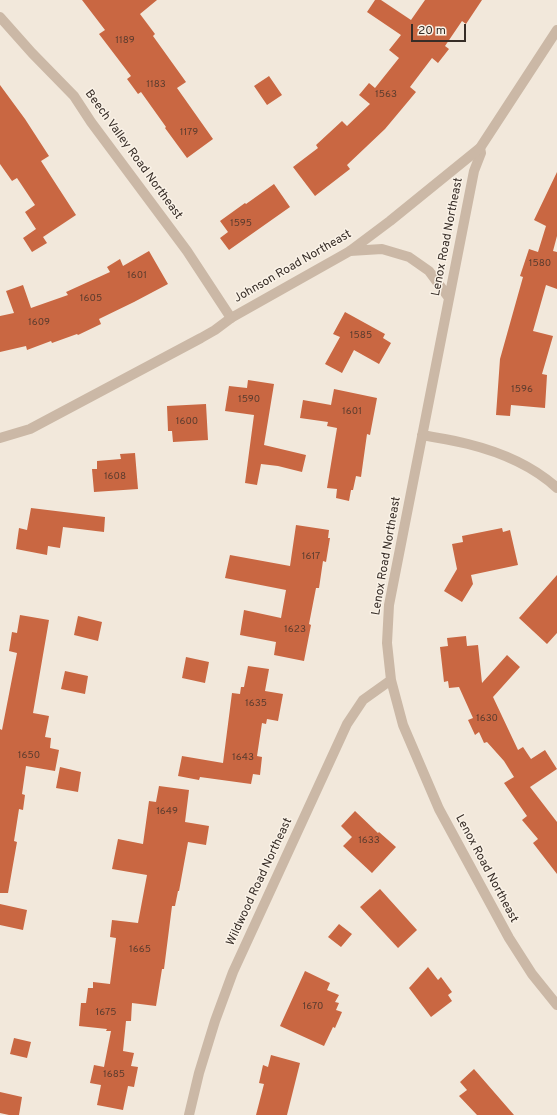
<!DOCTYPE html>
<html>
<head>
<meta charset="utf-8">
<style>
	body { margin:0 }
	#map { position:relative; width:557px; height:1115px; overflow:hidden; background:#f2e8db; font-family:Overpass,sans-serif }
	canvas { display:block }
	.scale { position:absolute; left:411px; top:24px; width:55px; height:18px; box-sizing:border-box; border:2px solid #372d27; border-top:0; padding-left:5px; font-size:12px; line-height:14px; white-space:nowrap; color:#372d27; -webkit-text-stroke:3px #faf2e7; paint-order:stroke }
</style>
</head>
<body>
<div id="map">
<canvas width="557" height="1115"></canvas>
<div class="scale">20 m</div>
</div>
<script>
const ctx = document.querySelector('canvas').getContext('2d');
ctx.lineJoin = 'round';
function fillPath(path, color) { ctx.fillStyle = color; ctx.fill(path, 'evenodd'); }
function stroke(path, color, width, dash) { ctx.strokeStyle = color; ctx.lineWidth = width; ctx.lineCap = dash ? 'butt' : 'round'; ctx.setLineDash(dash || []); ctx.stroke(path); }
function drawText(font, color, halo, rows, align = 'center') {
  ctx.font = font + ' Overpass,sans-serif'; ctx.lineWidth = 3; ctx.setLineDash([]); ctx.textBaseline = 'middle'; ctx.strokeStyle = halo; ctx.fillStyle = color; for (const [text, x, y, turn = 0] of rows) {
    ctx.save(); ctx.translate(x, y); ctx.rotate((+turn || 0) * Math.PI / 180); ctx.textAlign = isNaN(turn) ? turn : align; if (halo) ctx.strokeText(text, 0, 0); ctx.fillText(text, 0, 0); ctx.restore();
  }
}
fillPath(new Path2D(`
	M 82,0 L 157,0 L 140,14 L 155,34 L 153,36 L 186,82 L 177,88 L 213,139 L 187,158 L 165,128 L 166,127 L 141,92 L 138,94 L 127,79 L 131,76 L 99,34 L 105,30 Z
	M 375,0 L 381,0 L 411,20 L 425,0 L 482,0 L 466,24 L 462,21 L 445,46 L 449,49 L 438,63 L 432,58 L 410,87 L 416,92 L 385,129 L 347,165 L 350,169 L 315,196 L 293,167 L 318,148 L 316,145 L 342,121 L 347,126 L 370,104 L 359,95 L 369,83 L 375,88 L 399,58 L 389,50 L 401,35 L 367,12 Z
	M 269,76 L 282,95 L 267,105 L 254,86 Z
	M 0,85 L 25,119 L 49,156 L 41,161 L 76,215 L 43,237 L 47,243 L 32,252 L 23,238 L 36,229 L 25,212 L 35,205 L 17,178 L 12,181 L 0,164 Z
	M 557,172 L 557,236 L 553,251 L 557,252 L 557,289 L 546,285 L 533,331 L 553,336 L 542,374 L 547,375 L 545,408 L 511,405 L 510,416 L 496,415 L 500,359 L 523,277 L 520,276 L 529,249 L 538,252 L 546,226 L 534,220 Z
	M 274,184 L 290,207 L 229,250 L 220,238 L 228,232 L 220,221 L 245,203 L 246,204 Z
	M 149,251 L 168,284 L 134,302 L 99,319 L 101,324 L 78,335 L 77,334 L 52,343 L 51,341 L 27,350 L 26,346 L 0,352 L 0,316 L 14,313 L 6,291 L 23,285 L 31,308 L 68,295 L 66,292 L 110,272 L 107,267 L 120,259 L 123,266 Z
	M 345,312 L 385,334 L 383,338 L 391,343 L 379,364 L 354,350 L 342,373 L 325,364 L 340,337 L 333,334 Z
	M 248,380 L 274,384 L 264,445 L 306,455 L 302,472 L 278,466 L 261,464 L 257,485 L 245,483 L 254,415 L 225,411 L 229,386 L 247,388 Z
	M 334,389 L 377,398 L 370,435 L 367,434 L 361,477 L 356,476 L 353,490 L 351,490 L 349,501 L 336,498 L 337,489 L 327,488 L 337,428 L 327,426 L 328,422 L 300,418 L 303,400 L 331,405 Z
	M 206,404 L 208,440 L 173,442 L 172,431 L 168,431 L 167,406 Z
	M 135,453 L 138,489 L 94,492 L 92,469 L 97,469 L 97,461 L 121,459 L 120,454 Z
	M 31,508 L 105,517 L 104,532 L 63,527 L 60,548 L 48,546 L 47,555 L 16,549 L 19,528 L 27,530 Z
	M 296,525 L 329,530 L 328,538 L 330,538 L 326,562 L 323,561 L 319,588 L 316,588 L 309,624 L 311,625 L 304,661 L 274,655 L 276,642 L 240,635 L 244,610 L 281,618 L 286,590 L 225,578 L 230,555 L 290,566 Z
	M 502,528 L 503,532 L 510,530 L 518,565 L 471,575 L 473,584 L 462,602 L 444,591 L 457,569 L 452,544 L 463,542 L 462,536 Z
	M 557,575 L 557,633 L 547,644 L 519,618 Z
	M 20,615 L 49,620 L 33,713 L 49,716 L 45,737 L 51,738 L 50,748 L 59,750 L 55,771 L 26,766 L 22,794 L 25,795 L 23,810 L 19,809 L 14,841 L 17,842 L 8,893 L 0,893 L 0,729 L 2,730 L 17,653 L 9,651 L 12,632 L 17,633 Z
	M 78,616 L 102,622 L 98,641 L 74,635 Z
	M 466,636 L 467,646 L 478,645 L 482,683 L 507,655 L 520,667 L 493,697 L 518,750 L 523,747 L 531,759 L 545,750 L 557,769 L 530,787 L 557,822 L 557,874 L 533,843 L 538,839 L 522,820 L 527,816 L 504,783 L 514,777 L 504,761 L 487,742 L 484,743 L 479,732 L 475,735 L 468,720 L 473,718 L 459,687 L 449,688 L 448,681 L 444,682 L 440,647 L 448,646 L 447,638 Z
	M 186,657 L 209,662 L 205,683 L 182,678 Z
	M 248,666 L 269,669 L 265,691 L 283,694 L 278,721 L 267,719 L 266,724 L 262,723 L 257,756 L 262,757 L 260,775 L 253,774 L 251,784 L 200,777 L 199,780 L 178,776 L 182,756 L 223,763 L 232,693 L 240,694 L 241,687 L 244,687 Z
	M 65,671 L 88,676 L 85,694 L 61,689 Z
	M 60,767 L 81,772 L 78,792 L 56,788 Z
	M 159,786 L 189,790 L 185,822 L 209,826 L 206,845 L 188,842 L 179,891 L 178,891 L 175,906 L 172,906 L 164,969 L 162,969 L 156,1006 L 132,1003 L 131,1021 L 126,1021 L 123,1051 L 134,1053 L 131,1066 L 138,1067 L 134,1087 L 128,1086 L 123,1110 L 97,1105 L 101,1085 L 90,1083 L 94,1065 L 104,1067 L 111,1031 L 106,1031 L 107,1029 L 79,1026 L 81,1003 L 86,1003 L 88,988 L 93,988 L 93,982 L 110,984 L 116,938 L 110,937 L 112,920 L 138,923 L 147,875 L 112,869 L 118,839 L 143,844 L 149,801 L 156,802 Z
	M 355,811 L 378,833 L 379,832 L 396,847 L 372,873 L 343,846 L 352,837 L 341,826 Z
	M 380,889 L 417,930 L 398,948 L 360,907 Z
	M 0,904 L 27,910 L 23,930 L 0,925 Z
	M 339,924 L 352,934 L 341,947 L 328,937 Z
	M 428,967 L 438,980 L 441,977 L 452,992 L 448,995 L 452,1001 L 431,1017 L 409,988 Z
	M 305,971 L 330,983 L 327,990 L 339,995 L 335,1002 L 339,1003 L 336,1010 L 342,1012 L 335,1028 L 333,1027 L 324,1046 L 280,1026 Z
	M 14,1038 L 31,1042 L 27,1058 L 10,1054 Z
	M 271,1055 L 300,1063 L 287,1115 L 256,1115 L 264,1084 L 259,1083 L 263,1065 L 268,1067 Z
	M 474,1069 L 514,1115 L 477,1115 L 459,1096 L 467,1090 L 460,1082 Z
	M 0,1092 L 22,1097 L 19,1115 L 9,1115 L 0,1113 Z`), '#c96742');
stroke(new Path2D(`
	M 0,17 L 32,53 L 74,96 L 91,122 L 187,251 L 231,318
	M 480,148 L 481,153 L 474,171 L 389,605 L 387,643 L 391,680 L 403,725 L 439,809 L 509,938 L 532,974 L 557,1005
	M 350,251 L 382,249 L 409,257 L 429,271 L 449,298
	M 422,435 C 438,438 453,440 468,444 C 500,452 533,466 557,488
	M 189,1115 L 199,1073 L 215,1021 L 233,972 L 347,724 L 363,700 L 391,680`), '#cbb8a6', 10);
stroke(new Path2D(`
	M 0,438 L 30,429 L 201,338 L 215,330 L 231,318 L 350,251 L 390,221 L 480,148 L 557,30`), '#cbb8a6', 10);
drawText('10px', '#5c3c2e', null, [
	["1189",125,41],
	["1183",156,85],
	["1563",386,95],
	["1179",189,133],
	["1595",241,224],
	["1580",540,264],
	["1601",137,276],
	["1605",91,299],
	["1609",39,323],
	["1585",361,336],
	["1596",522,390],
	["1590",249,400],
	["1601",352,412],
	["1600",187,422],
	["1608",115,477],
	["1617",311,557],
	["1623",295,630],
	["1635",256,704],
	["1630",487,719],
	["1650",29,756],
	["1643",243,758],
	["1649",167,812],
	["1633",369,841],
	["1665",140,950],
	["1670",313,1007],
	["1675",106,1013],
	["1685",114,1075]
]);
drawText('12px', '#372d27', '#faf2e7', [
	["Beech Valley Road Northeast",133,155,54],
	["Lenox Road Northeast",448,237,-79],
	["Johnson Road Northeast",293,267,-30],
	["Lenox Road Northeast",387,556,-80],
	["Lenox Road Northeast",486,869,62],
	["Wildwood Road Northeast",260,882,-65]
]);
</script>
</body>
</html>
